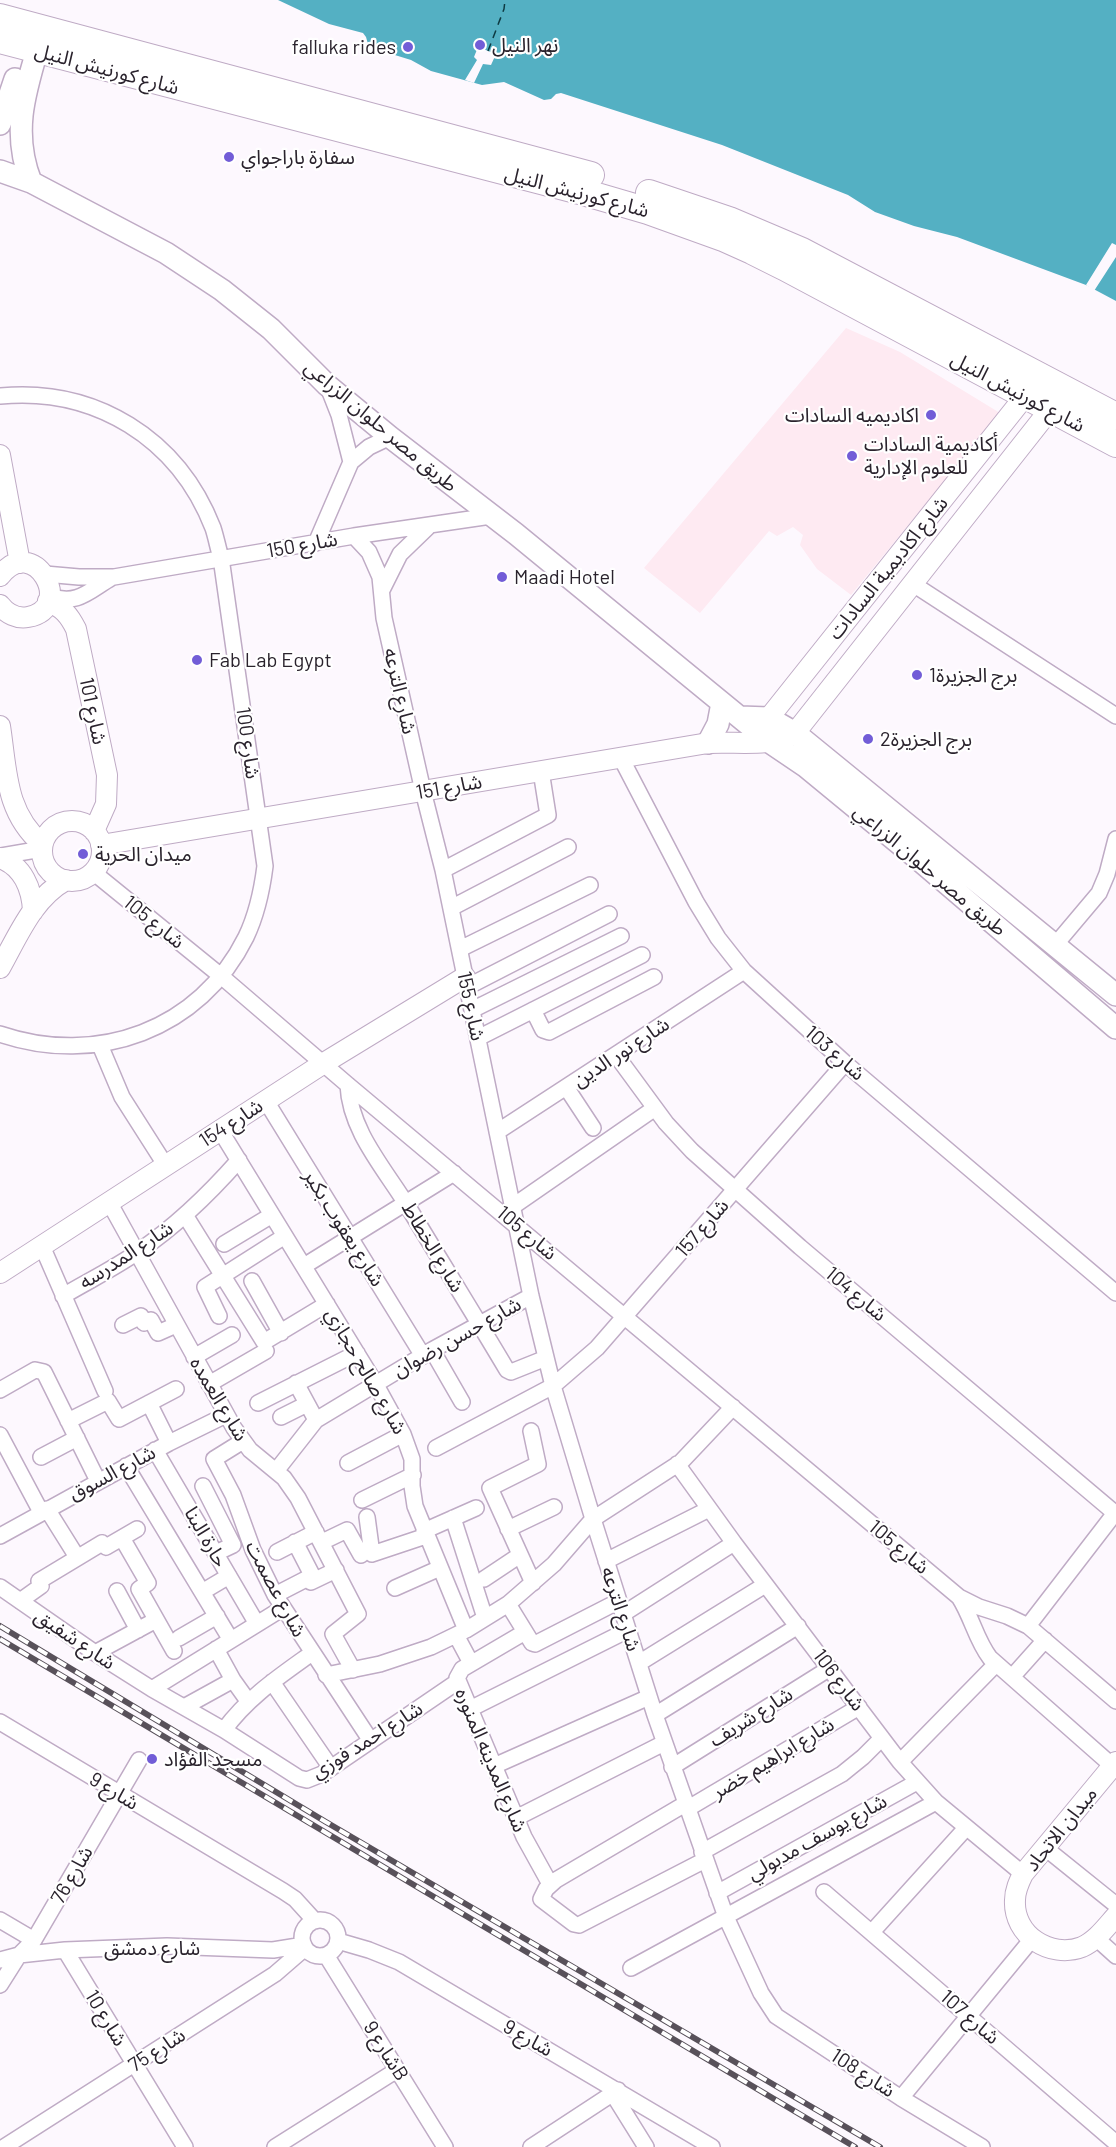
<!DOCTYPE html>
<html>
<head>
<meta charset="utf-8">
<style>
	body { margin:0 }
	canvas { display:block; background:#fdf8fe }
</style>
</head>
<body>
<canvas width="1116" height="2147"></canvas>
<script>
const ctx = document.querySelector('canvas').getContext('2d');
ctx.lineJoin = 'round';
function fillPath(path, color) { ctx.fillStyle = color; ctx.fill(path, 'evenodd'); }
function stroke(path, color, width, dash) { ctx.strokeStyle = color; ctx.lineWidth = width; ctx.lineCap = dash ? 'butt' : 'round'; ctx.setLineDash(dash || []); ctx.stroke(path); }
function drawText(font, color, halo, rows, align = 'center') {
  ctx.font = font + ' Barlow,"Noto Sans Arabic",sans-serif'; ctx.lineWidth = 4.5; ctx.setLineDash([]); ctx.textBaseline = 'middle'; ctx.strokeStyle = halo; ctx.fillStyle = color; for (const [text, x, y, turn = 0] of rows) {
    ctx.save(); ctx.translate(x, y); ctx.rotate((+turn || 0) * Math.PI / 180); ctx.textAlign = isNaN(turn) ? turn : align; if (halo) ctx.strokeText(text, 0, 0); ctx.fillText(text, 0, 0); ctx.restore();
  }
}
fillPath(new Path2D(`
	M 846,328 L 900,352 L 1000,413 L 851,595 L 817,569 L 800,545 L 803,535 L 793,527 L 777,536 L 769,531 L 700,613 L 644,568 Z`), '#feeaf2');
fillPath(new Path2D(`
	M 278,0 L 1116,0 L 1116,301 L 1086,285 L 957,237 L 914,226 L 875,212 L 848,195 L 722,145 L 561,93 L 556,94 L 551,99 L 544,100 L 504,82 L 482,85 L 431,71 L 411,60 L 385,52 L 368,44 L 366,37 L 363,33 L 329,24 Z`), '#54b0c3');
fillPath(new Path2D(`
	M 478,47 L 496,54 L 491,65 L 483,64 L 474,83 L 465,80 L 477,60 L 474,57 Z
	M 1112,243 L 1116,245 L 1116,257 L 1094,291 L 1086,285 Z`), '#fdf8fe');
stroke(new Path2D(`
	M 488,51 L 504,9 L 505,0`), '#0e3a42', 1.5, [8, 6]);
const minor = new Path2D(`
	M 328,387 L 339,415 L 351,462
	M 0,396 C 95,387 178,438 213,528 C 216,537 218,548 221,558 L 265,866 C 262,890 257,914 246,937 C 200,1030 97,1067 0,1034
	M 354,536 L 369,552 L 380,577 L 384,618 L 423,791 L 443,870 L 531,1296 L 553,1386 L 593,1519 L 655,1715 L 726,1917 L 761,1993 L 776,2016 L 901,2098 L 982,2147
	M 316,543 L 351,462 L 369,447 L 390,437
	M 45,574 L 79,577 L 114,577 L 354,536 L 491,516
	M 913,584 L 1116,716
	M 382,590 L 400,554 L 429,526
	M 50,596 C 77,606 89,591 111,578
	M 621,758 L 696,902 L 718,938 L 744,971 L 845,1063 L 1116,1293
	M 0,856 L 42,849
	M 443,870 L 548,815 L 541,771
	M 93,872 L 221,976 L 348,1085 L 959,1597 L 979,1607 L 1007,1616 L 1028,1626 L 1116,1701
	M 451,908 L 568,847
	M 1056,944 L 1099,893 L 1107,874 L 1116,839
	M 460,949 L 590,885
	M 467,987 L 609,914
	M 472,1010 L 621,936
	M 533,1010 L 543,1030 L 549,1032 L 654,977
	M 478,1038 L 642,955
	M 100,1045 L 122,1097 L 166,1166
	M 616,1055 L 666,1123 L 692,1151 L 800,1247 L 1116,1514
	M 348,1085 C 350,1132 386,1170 410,1210 C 442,1263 475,1316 507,1370 L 511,1372 L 546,1358
	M 566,1087 L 593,1128
	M 266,1101 L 423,1356
	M 220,1130 L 375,1383 L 403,1434 L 412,1459 L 412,1486 L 415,1506 L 466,1630
	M 497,1132 L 744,971
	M 109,1202 L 234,1428 L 250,1450 L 284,1478 L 298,1498 L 358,1614 L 333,1634 L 353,1670
	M 512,1207 L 655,1108
	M 185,1215 L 264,1342 L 327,1304
	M 224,1244 L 272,1215
	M 42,1246 L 105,1391
	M 304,1266 L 454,1173
	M 252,1281 L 281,1333
	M 63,1296 C 88,1281 115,1268 139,1251 C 176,1226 209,1194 239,1160
	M 219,1316 L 205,1287 L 285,1236
	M 123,1325 L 141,1316 L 144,1323 L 151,1320 L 158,1333 L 176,1325
	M 432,1350 L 462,1402
	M 194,1357 L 232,1335
	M 296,1383 L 316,1420
	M 209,1384 L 266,1351
	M 0,1390 L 35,1370 L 44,1372 L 98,1481
	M 149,1403 L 169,1443
	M 258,1403 L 357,1353
	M 281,1417 L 307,1404
	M 68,1421 L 108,1401 L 119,1419 L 176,1389
	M 531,1431 L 538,1464 L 490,1488 L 533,1583
	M 0,1435 L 41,1512
	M 243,1441 L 214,1459 L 233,1495 L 253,1550 L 275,1595 L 371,1741
	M 436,1448 L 553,1386 L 597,1348 L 845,1063
	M 155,1450 L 257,1624
	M 41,1457 L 77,1438
	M 348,1463 L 403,1434
	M 677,1464 L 734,1543 L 900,1762 L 936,1802 L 1023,1874
	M 126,1466 L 231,1640
	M 276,1471 L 316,1420 L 432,1350 L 531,1296
	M 203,1486 L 233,1545 L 216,1553
	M 362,1500 L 413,1475
	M 47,1509 L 77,1557
	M 367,1517 L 372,1554 L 426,1536
	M 453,1518 L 485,1618
	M 508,1529 L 554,1507
	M 424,1531 L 476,1508
	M 0,1536 L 169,1443 L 226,1415
	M 122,1538 L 148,1583 L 139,1589 L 174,1651
	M 295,1542 L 311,1573
	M 322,1542 L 347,1530 L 361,1555
	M 277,1552 L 316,1532
	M 606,1561 L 709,1509
	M 484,1579 L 520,1555
	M 0,1587 L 95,1653 L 152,1689 L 224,1730 L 299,1778 L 307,1780 L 322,1774 L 457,1682
	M 395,1588 L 440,1568
	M 117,1591 L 138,1630
	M 202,1592 L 229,1576
	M 275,1595 L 308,1578 L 311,1582 L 336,1570
	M 959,1597 C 972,1617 976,1640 990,1658 L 1116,1769
	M 20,1601 L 41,1586 L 39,1581 L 102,1543 L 106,1547 L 137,1529
	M 508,1604 L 532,1643 L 535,1644 L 619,1601
	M 623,1614 L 734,1543
	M 1028,1626 L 1115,1513
	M 525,1632 L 462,1669 L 457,1678 L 524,1837 L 550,1884
	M 456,1635 L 471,1663
	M 179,1638 L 217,1616
	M 216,1649 L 233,1680 L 248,1701
	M 95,1653 L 156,1620
	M 639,1663 L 765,1585
	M 326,1675 L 380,1664 L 431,1647 L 466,1630 L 508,1604 L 554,1564 L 593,1519 L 681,1462 L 733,1407
	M 1012,1677 L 1045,1640
	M 272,1682 L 331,1768
	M 152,1689 L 283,1608
	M 184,1707 L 233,1680
	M 470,1709 L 628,1630
	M 655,1715 L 798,1626
	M 0,1722 L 283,1891 L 295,1899 L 315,1921
	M 224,1730 C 248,1697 280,1676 312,1653
	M 900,1762 L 996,1664
	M 494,1766 L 649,1697
	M 672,1767 L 830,1668
	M 685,1804 L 556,1880 L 546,1889 L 541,1899 L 574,1924 L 579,1925 L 705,1860
	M 687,1809 L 859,1707
	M 516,1818 L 664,1743
	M 1044,1847 L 1116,1905
	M 702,1852 L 842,1774 L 863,1757 L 882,1738
	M 824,1892 L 1116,2143
	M 717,1893 L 917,1782
	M302 1938a18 18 0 1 1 36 0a18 18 0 1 1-36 0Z
	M 0,1920 L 34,1940
	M 872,1932 L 966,1828
	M 1096,1938 L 1116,1956
	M 338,1941 L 369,1950 L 399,1962 L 712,2147
	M 65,1950 L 185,2147
	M 326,1955 L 445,2147
	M 0,1960 L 19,1955 L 65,1950 L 167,1946 L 273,1950 L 304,1945
	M 631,1968 L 936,1802
	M 0,1985 L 19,1955 L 34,1940 L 139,1760
	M 613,2094 L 646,2147
	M 901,2098 L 1032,1939
	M 4,2147 L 275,1974 L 305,1948
	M 275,2147 L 397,2070
	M 531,2147 L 618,2090`);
const tertiary = new Path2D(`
	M 0,455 L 20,563
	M 0,576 C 33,532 77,608 28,617 C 17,619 7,614 0,605
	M 48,601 C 63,608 69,615 76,629 L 107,775 L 106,804 L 94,831
	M 0,726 C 7,771 5,812 42,844
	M 760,729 L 1033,386
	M42 851a30 30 0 1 1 60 0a30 30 0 1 1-60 0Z
	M 101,845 L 708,743 C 737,741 770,748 795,733 L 1059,398
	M 0,858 C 23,866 32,889 33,911
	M 0,968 C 18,936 33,898 66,880
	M 0,1273 L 324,1063 L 465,977
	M 1116,1762 L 1023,1874 C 1019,1882 1015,1890 1015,1900 C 1013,1935 1050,1959 1082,1947 C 1096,1941 1106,1927 1116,1916`);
const secondary = new Path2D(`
	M 0,124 L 15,79
	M 0,171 L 31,182 L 166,253 L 222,290 L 271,329 L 327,385 L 390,437 L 516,534 L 771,743 L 805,766 L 918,859 L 1116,1028
	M 31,182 C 10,129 27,86 42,34
	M 740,717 L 769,718 L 795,733 L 1116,995
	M 708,743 L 718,724 L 722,703`);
const trunk = new Path2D(`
	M 0,17 L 591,175
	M 0,40 L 583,192 L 648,211 L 723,238 L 752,251 L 784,267 L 1116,444
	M 649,193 L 729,220 L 802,251 L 1116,416`);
stroke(minor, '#bfabc5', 18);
stroke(tertiary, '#bfabc5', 22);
stroke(secondary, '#bfabc5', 24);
stroke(trunk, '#bfabc5', 28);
stroke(minor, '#fff', 15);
stroke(tertiary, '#fff', 20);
stroke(secondary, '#fff', 21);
stroke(trunk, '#fff', 26);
const rail = new Path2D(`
	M 0,1626 L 326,1822 L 880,2147
	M 0,1639 L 855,2147`);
stroke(rail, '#58515a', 6);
stroke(rail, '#fff', 4, [11]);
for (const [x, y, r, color] of [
	[480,45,6,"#725dd7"],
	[408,47,6,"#725dd7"],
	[229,157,6,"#725dd7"],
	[931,415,6,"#725dd7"],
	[852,456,6,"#725dd7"],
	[502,577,6,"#725dd7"],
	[197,660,6,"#725dd7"],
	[917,675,6,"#725dd7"],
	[868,739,6,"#725dd7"],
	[83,854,6,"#725dd7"],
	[152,1759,6,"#725dd7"]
]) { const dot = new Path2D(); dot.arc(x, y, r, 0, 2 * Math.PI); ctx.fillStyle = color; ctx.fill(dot); stroke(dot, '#fff', 2); }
drawText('20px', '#2a232d', '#fff', [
	["نهر النيل",492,45],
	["falluka rides",396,47,"right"],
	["سفارة باراجواي",241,157],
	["اكاديميه السادات",919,415,"right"],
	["أكاديمية السادات",864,444],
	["للعلوم الإدارية",864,467],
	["Maadi Hotel",514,577],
	["Fab Lab Egypt",209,660],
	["برج الجزيرة1",929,675],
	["برج الجزيرة2",880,739],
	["ميدان الحرية",95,854],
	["مسجد الفؤاد",164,1759]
], 'left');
drawText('20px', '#2a232d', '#fff', [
	["شارع كورنيش النيل",107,69,15],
	["شارع كورنيش النيل",577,192,15],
	["شارع كورنيش النيل",1018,392,28],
	["طريق مصر حلوان الزراعي",381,426,40],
	["شارع 150",302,545,-10],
	["شارع اكاديمية السادات",888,568,-51],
	["شارع الترعه",400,691,77],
	["شارع 101",93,711,78],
	["شارع 100",248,743,82],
	["شارع 151",449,787,-10],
	["طريق مصر حلوان الزراعي",930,870,40],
	["شارع 105",154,922,39],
	["شارع 155",471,1006,78],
	["شارع نور الدين",621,1052,-33],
	["شارع 103",835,1053,41],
	["شارع 154",231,1123,-33],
	["شارع يعقوب بكير",344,1228,58],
	["شارع 157",702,1228,-49],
	["شارع 105",527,1233,40],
	["شارع الخطاط",433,1247,59],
	["شارع المدرسه",126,1255,-33],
	["شارع 104",856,1294,40],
	["شارع حسن رضوان",457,1337,-29],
	["شارع صالح حجازي",366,1371,60],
	["شارع العمده",219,1399,59],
	["شارع السوق",112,1473,-28],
	["حارة البنا",206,1537,60],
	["شارع 105",899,1547,40],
	["شارع عصمت",276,1589,62],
	["شارع الترعه",621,1609,72],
	["شارع شفيق",75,1639,34],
	["شارع 106",839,1680,53],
	["شارع شريف",751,1717,-32],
	["شارع احمد فوزي",367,1740,-32],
	["شارع ابراهيم خضر",773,1758,-31],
	["شارع المدينه المنوره",491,1760,67],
	["شارع 9",114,1791,31],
	["ميدان الاتحاد",1061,1829,-51],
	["شارع يوسف مدبولي",817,1837,-29],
	["شارع 76",72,1875,-60],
	["شارع دمشق",152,1948],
	["شارع 107",970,2017,41],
	["شارع 10",106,2018,59],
	["شارع 9",528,2038,30],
	["شارع 75",157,2050,-33],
	["شارع 9B",386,2051,58],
	["شارع 108",863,2073,33]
]);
</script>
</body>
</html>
